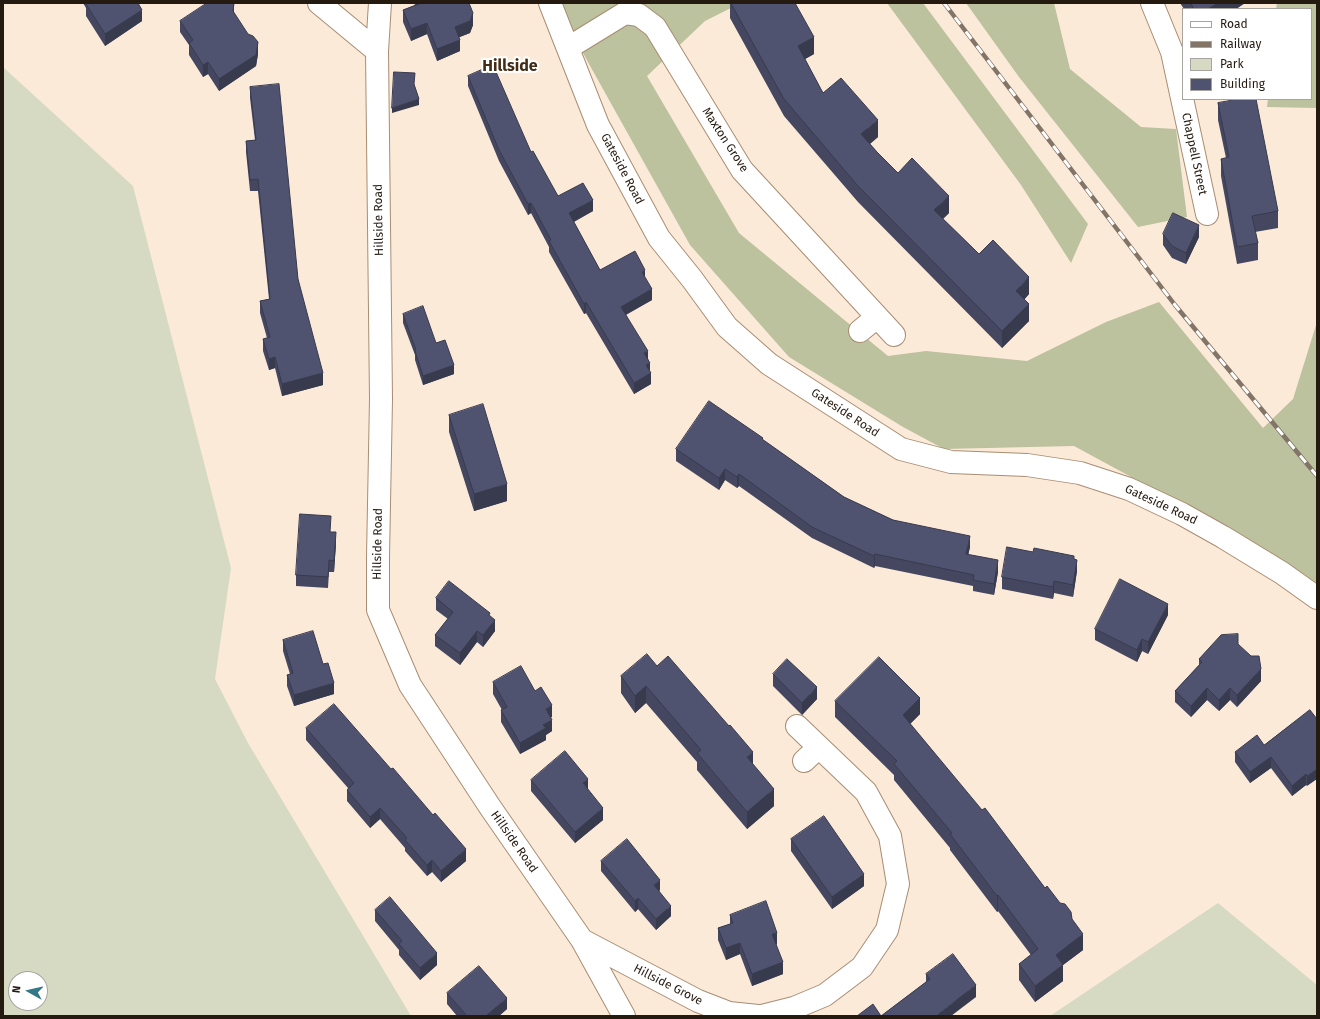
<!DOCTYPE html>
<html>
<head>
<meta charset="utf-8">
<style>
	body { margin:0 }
	#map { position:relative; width:1320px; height:1019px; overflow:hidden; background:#fcead9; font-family:"Fira Sans",sans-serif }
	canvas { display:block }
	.frame { position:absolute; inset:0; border:4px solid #241a10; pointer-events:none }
	.legend { position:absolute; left:1182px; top:8px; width:130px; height:92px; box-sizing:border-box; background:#fff; border:1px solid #a7a39f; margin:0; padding:5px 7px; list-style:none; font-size:12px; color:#241a10 }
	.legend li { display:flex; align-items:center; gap:8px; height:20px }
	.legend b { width:20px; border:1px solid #a7a39f }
	.north { position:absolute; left:8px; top:971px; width:40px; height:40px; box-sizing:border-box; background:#fff; border:1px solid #a7a39f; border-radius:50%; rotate:278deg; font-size:11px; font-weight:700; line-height:16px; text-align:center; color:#241a10 }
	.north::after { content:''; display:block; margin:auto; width:14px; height:18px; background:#347887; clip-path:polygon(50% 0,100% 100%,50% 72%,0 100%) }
</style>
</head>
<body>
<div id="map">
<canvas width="1320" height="1019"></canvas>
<div class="frame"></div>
<ul class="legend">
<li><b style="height:5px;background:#fff"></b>Road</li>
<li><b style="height:5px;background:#827467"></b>Railway</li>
<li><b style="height:11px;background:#d6dac3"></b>Park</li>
<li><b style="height:11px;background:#505370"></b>Building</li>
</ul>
<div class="north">N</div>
</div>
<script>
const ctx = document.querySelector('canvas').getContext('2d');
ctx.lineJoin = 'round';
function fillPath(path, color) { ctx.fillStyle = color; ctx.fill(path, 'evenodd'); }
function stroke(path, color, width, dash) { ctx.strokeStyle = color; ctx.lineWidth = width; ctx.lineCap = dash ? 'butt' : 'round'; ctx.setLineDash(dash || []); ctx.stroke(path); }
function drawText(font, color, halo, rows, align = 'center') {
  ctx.font = font + ' "Fira Sans",sans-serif'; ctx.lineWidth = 4; ctx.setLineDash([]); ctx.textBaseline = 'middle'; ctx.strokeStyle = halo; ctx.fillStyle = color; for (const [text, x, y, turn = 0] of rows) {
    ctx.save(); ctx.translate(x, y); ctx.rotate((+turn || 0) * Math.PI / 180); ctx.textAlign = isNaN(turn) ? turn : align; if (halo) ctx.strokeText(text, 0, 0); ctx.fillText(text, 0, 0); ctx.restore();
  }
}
fillPath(new Path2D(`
	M 3,67 L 133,186 L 231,568 L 215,679 L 248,743 L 411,1016 L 3,1016 ZM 16,979 L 40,979 L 40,1003 L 16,1003 Z
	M 1218,903 L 1317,985 L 1317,1016 L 1050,1016 Z`), '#d6dac3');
fillPath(new Path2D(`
	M 556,3 L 741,3 L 705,21 L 647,76 L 739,233 L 888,356 L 926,351 L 1027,361 L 1106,322 L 1159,302 L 1263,428 L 1293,399 L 1317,322 L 1317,584 L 1265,555 L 1194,511 L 1074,446 L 944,449 L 903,427 L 789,357 L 690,245 L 589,64 Z
	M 887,3 L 923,3 L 1088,224 L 1071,263 L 1021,185 Z
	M 966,3 L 1054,3 L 1070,69 L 1141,127 L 1176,129 L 1187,217 L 1138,227 L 1019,77 Z
	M 1277,3 L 1317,3 L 1317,108 L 1267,107 L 1268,99 L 1311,99 L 1311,9 L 1276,9 Z`), '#bcc19e');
const minor = new Path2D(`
	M 319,3 L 377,51
	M 380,3 L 377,51 L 381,399 L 378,557 L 378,610 L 410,685 L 490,807 L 582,940 L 624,1016
	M 550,3 L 598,125 L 659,238 L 692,279 L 727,327 L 769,364 L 901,449 L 951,462 L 1027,465 L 1080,473 L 1129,489 L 1182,514 L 1223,537 L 1282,573 L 1317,598
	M 1152,3 L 1172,52 L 1207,214
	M 568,48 L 625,13 L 639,15 L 655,27 L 742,170 L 894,335
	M 860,331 L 877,317
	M 804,761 L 819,747
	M 582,940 L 698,1001 L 729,1013 L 758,1016
	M 762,1016 L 794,1008 L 825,995 L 862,967 L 887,930 L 898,884 L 890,836 L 866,792 L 797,726`);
stroke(minor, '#a88d73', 24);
stroke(minor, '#fff', 22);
const rail = new Path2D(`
	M 944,3 L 1175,305 L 1317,476`);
stroke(rail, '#827467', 4.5);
stroke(rail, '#fff', 3, [9]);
fillPath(new Path2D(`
	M 83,3 L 138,3 L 142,21 L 105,46 L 86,16 L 86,8 Z
	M 234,3 L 234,13 L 258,54 L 256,66 L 219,91 L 208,74 L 203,77 L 189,55 L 189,45 L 180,32 L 180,21 Z
	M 414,3 L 468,3 L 473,25 L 470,33 L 459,37 L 460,51 L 437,61 L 427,34 L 411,41 L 403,22 L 403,10 L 415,5 Z
	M 730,3 L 795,3 L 814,54 L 805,59 L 823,93 L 878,137 L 870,144 L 877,152 L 898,173 L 949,213 L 943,219 L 979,254 L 1029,294 L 1024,300 L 1029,321 L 1002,348 L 858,202 L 784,116 L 730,18 Z
	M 1180,3 L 1245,3 L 1236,9 L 1184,9 Z
	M 468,76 L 531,152 L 558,196 L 593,211 L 574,222 L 600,270 L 645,278 L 652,300 L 626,315 L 648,358 L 650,372 L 651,384 L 634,394 L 586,313 L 584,314 L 549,252 L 549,247 L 531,213 L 528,215 L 499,161 L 468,86 Z
	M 250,87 L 298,279 L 323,385 L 282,396 L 275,368 L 269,370 L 263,351 L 263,339 L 267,338 L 260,313 L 260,301 L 269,299 L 258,191 L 250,191 L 246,152 L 246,141 L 255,140 L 250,98 Z
	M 1218,103 L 1278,211 L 1278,228 L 1255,232 L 1258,243 L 1258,260 L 1237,264 L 1221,176 L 1221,159 L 1226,158 L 1218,120 Z
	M 1163,234 L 1199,237 L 1186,264 L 1172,258 L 1163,245 Z
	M 403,314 L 436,343 L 454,374 L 423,385 L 415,360 L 415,355 L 403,323 Z
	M 449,415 L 507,501 L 474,511 L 449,432 Z
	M 763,440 L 844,497 L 893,520 L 970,547 L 968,555 L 998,572 L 994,595 L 973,591 L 973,586 L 875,566 L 874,568 L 812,538 L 739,486 L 737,488 L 725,480 L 719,490 L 676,461 L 676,449 Z
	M 331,532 L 336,543 L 334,572 L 329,572 L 328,588 L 296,586 L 296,575 Z
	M 1074,559 L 1077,571 L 1073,597 L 1054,593 L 1053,599 L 1002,589 L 1002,577 Z
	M 436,598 L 490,616 L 495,631 L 483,647 L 477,642 L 460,665 L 435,646 L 435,635 L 448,619 L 436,610 Z
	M 1168,615 L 1148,654 L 1142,651 L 1137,662 L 1095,640 L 1095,629 Z
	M 283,640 L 323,664 L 334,694 L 294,706 L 287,686 L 287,675 L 290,674 L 283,651 Z
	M 1238,644 L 1261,681 L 1237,707 L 1230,700 L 1219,711 L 1207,700 L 1191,717 L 1175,702 L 1175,691 L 1199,665 L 1199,659 Z
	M 657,666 L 753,765 L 774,806 L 747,829 L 697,770 L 697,762 L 646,703 L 635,713 L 621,693 L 621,676 Z
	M 773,674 L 817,699 L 802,715 L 773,686 Z
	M 493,682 L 535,691 L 552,717 L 551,717 L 552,731 L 546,735 L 546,740 L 520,754 L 501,722 L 501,710 L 502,710 L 493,694 Z
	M 835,701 L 920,714 L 910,724 L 1045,888 L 1072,919 L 1083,950 L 1063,965 L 1063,981 L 1035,1002 L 1019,980 L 1019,964 L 1031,955 L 998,911 L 997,912 L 950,850 L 950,848 L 894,780 L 894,775 L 835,717 Z
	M 1310,710 L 1307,786 L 1306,785 L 1292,796 L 1271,768 L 1250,783 L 1235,762 L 1235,752 L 1264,745 Z
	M 306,728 L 466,861 L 441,882 L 432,872 L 427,876 L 405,851 L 405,848 L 380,819 L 370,828 L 347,801 L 347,790 L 348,788 L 306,740 Z
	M 531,780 L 588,789 L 603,820 L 575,843 L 531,791 Z
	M 791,839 L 864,886 L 832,909 L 791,851 Z
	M 601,861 L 660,890 L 659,891 L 671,916 L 656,930 L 638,909 L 635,912 L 601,871 Z
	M 375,910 L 437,965 L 420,980 L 399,955 L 399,950 L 375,921 Z
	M 730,915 L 777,944 L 776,945 L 783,974 L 752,986 L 740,954 L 726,960 L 718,940 L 718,928 L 730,924 Z
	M 926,974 L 976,997 L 881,1016 L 926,982 Z
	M 447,993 L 507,1009 L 499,1016 L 457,1016 L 447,1004 Z`), '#454760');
fillPath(new Path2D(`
	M 234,3 L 234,12 L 233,22 L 233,11 Z
	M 1218,3 L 1245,3 L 1236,9 L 1208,9 Z
	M 142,10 L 142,21 L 105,46 L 105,34 Z
	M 473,13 L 473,25 L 470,33 L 455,39 L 455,27 Z
	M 427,23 L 427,34 L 411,41 L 411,29 Z
	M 814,37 L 814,54 L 798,63 L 798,46 Z
	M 460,40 L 460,51 L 437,61 L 437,49 Z
	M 258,42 L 258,54 L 256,66 L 219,91 L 219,79 Z
	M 208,62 L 208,74 L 203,77 L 203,65 Z
	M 419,99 L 419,105 L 392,113 L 392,108 Z
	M 878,120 L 878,137 L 861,151 L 861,134 Z
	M 949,196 L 949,213 L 934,227 L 934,210 Z
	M 593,200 L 593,211 L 569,224 L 569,213 Z
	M 531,203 L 531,213 L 528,215 L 528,204 Z
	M 1199,225 L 1199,237 L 1186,264 L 1186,253 Z
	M 645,270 L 645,281 L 642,272 Z
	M 1029,277 L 1029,294 L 1016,308 L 1016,291 Z
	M 652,289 L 652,300 L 621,317 L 621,307 Z
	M 586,302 L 586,313 L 584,314 L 584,304 Z
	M 1029,304 L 1029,321 L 1002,348 L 1002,331 Z
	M 648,351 L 648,362 L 644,353 Z
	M 275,357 L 275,368 L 269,370 L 269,359 Z
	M 650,363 L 650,373 L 646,365 Z
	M 454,365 L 454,374 L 423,385 L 423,376 Z
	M 323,373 L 323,385 L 282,396 L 282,384 Z
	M 651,373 L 651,384 L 634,394 L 634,383 Z
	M 725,469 L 725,480 L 719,490 L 719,478 Z
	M 739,474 L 739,486 L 737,488 L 737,477 Z
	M 507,484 L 507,501 L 474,511 L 474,494 Z
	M 336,532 L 336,543 L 334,572 L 334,561 Z
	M 970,536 L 970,547 L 966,565 L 966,554 Z
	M 875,554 L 875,566 L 874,568 L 874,556 Z
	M 998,560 L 998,572 L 994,595 L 994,584 Z
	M 1077,560 L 1077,571 L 1073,597 L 1073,585 Z
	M 1054,581 L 1054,593 L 1053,599 L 1053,587 Z
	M 1168,604 L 1168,615 L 1148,654 L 1148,642 Z
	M 495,620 L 495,631 L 483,647 L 483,635 Z
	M 477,631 L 477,642 L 460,665 L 460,653 Z
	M 1142,639 L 1142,651 L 1137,662 L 1137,650 Z
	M 1261,669 L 1261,681 L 1237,707 L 1237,695 Z
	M 334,683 L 334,694 L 294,706 L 294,695 Z
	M 646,686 L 646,703 L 635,713 L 635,696 Z
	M 817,687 L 817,699 L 802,715 L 802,703 Z
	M 1207,688 L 1207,700 L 1191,717 L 1191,706 Z
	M 1230,688 L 1230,700 L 1219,711 L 1219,700 Z
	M 920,698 L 920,714 L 903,731 L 903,715 Z
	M 552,705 L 552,717 L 546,720 L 546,709 Z
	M 552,720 L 552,731 L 546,735 L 546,740 L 520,754 L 520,743 L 543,725 Z
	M 753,752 L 753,769 L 747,757 Z
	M 1271,757 L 1271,768 L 1250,783 L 1250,772 Z
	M 1317,769 L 1317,779 L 1307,786 L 1307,776 Z
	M 1306,774 L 1306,785 L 1292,796 L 1292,786 Z
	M 588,779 L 588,790 L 583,783 Z
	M 774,789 L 774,806 L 747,829 L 747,812 Z
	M 380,808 L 380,819 L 370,828 L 370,817 Z
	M 603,808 L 603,820 L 575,843 L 575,832 Z
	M 466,849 L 466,861 L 441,882 L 441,871 Z
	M 432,860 L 432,872 L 427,876 L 427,865 Z
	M 864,874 L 864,886 L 832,909 L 832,897 Z
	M 660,880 L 660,890 L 654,895 L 654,885 Z
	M 998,895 L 998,911 L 997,912 L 997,896 Z
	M 638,898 L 638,909 L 635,912 L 635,901 Z
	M 671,906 L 671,916 L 656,930 L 656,919 Z
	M 777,933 L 777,944 L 772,946 L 772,934 Z
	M 1083,934 L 1083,950 L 1063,965 L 1063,981 L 1035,1002 L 1035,986 L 1056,955 Z
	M 740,943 L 740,954 L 726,960 L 726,948 Z
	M 437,953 L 437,965 L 420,980 L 420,968 Z
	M 783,962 L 783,974 L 752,986 L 752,974 Z
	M 976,985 L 976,997 L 951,1016 L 936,1016 Z
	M 507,998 L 507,1009 L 499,1016 L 486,1016 Z`), '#383a4e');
const building = new Path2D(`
	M 88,3 L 138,3 L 142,10 L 105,34 L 86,4 Z
	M 207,3 L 234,3 L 233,11 L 248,34 L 253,36 L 258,42 L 256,55 L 219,79 L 208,62 L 203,65 L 189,43 L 193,40 L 180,21 Z
	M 418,3 L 469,3 L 473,13 L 470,21 L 455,27 L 460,40 L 437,49 L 427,23 L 411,29 L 403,10 L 419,4 Z
	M 731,3 L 795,3 L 814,37 L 798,46 L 823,93 L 841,78 L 878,120 L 861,134 L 877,152 L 898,173 L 912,158 L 949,196 L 934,210 L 979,254 L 993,240 L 1029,277 L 1016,291 L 1029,304 L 1002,331 L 858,186 L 784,99 Z
	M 1191,3 L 1218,3 L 1208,9 L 1194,9 Z
	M 493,65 L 531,152 L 533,151 L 558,196 L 583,183 L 593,200 L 569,213 L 600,270 L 635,251 L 645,270 L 642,272 L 652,289 L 621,307 L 648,351 L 644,353 L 650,363 L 646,365 L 651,373 L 634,383 L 586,302 L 584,304 L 549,241 L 551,240 L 531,203 L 528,204 L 499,150 L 468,76 Z
	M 394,72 L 415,73 L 414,84 L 419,99 L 392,108 Z
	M 279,84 L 298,279 L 323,373 L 282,384 L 275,357 L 269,359 L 263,339 L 270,337 L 260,301 L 270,299 L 258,179 L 250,180 L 246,141 L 256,140 L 250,87 Z
	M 1239,99 L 1256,99 L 1278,211 L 1252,216 L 1258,243 L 1237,247 L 1221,159 L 1229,157 L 1218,103 Z
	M 1173,213 L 1199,225 L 1186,253 L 1172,246 L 1163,234 Z
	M 423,306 L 436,343 L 445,340 L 454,365 L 423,376 L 415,351 L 416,350 L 403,314 Z
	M 709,401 L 763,438 L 762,439 L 844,497 L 893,520 L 970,536 L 966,554 L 998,560 L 994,584 L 973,580 L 974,575 L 875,554 L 874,556 L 812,527 L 739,474 L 737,477 L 725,469 L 719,478 L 676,449 Z
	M 483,404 L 507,484 L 474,494 L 449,415 Z
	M 300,514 L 331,516 L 330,532 L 336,532 L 334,561 L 329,560 L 328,577 L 296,575 Z
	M 1007,547 L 1033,552 L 1034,548 L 1074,556 L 1074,559 L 1077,560 L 1073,585 L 1054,581 L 1053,587 L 1002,577 Z
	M 1120,579 L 1168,604 L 1148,642 L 1142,639 L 1137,650 L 1095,629 Z
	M 449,581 L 490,613 L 489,615 L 495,620 L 483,635 L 477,631 L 460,653 L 435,635 L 453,612 L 436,598 Z
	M 313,631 L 323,664 L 328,663 L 334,683 L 294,695 L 287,675 L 293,673 L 283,640 Z
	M 1238,634 L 1238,644 L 1251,656 L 1259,656 L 1261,669 L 1237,695 L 1230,688 L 1219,700 L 1207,688 L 1191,706 L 1175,691 L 1202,662 L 1199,659 L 1221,635 Z
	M 647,654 L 657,666 L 668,656 L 729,726 L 730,725 L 753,752 L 747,757 L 774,789 L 747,812 L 697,753 L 701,750 L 646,686 L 635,696 L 621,676 Z
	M 879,657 L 920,698 L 903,715 L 982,810 L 985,808 L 1045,888 L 1047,886 L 1060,903 L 1065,904 L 1071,912 L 1072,919 L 1083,934 L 1056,955 L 1063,965 L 1035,986 L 1019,964 L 1038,949 L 998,895 L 997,896 L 950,834 L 952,833 L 894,764 L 897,761 L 835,701 Z
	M 787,659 L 817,687 L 802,703 L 773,674 Z
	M 521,666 L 535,691 L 541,687 L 552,705 L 546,709 L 552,720 L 543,725 L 546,728 L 520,743 L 501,710 L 507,707 L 493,682 Z
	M 334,704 L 391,769 L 393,768 L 433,815 L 435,813 L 466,849 L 441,871 L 432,860 L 427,865 L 405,840 L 407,838 L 380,808 L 370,817 L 347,790 L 354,783 L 306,728 Z
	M 1310,710 L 1317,719 L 1317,769 L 1307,776 L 1306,774 L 1292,786 L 1271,757 L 1250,772 L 1235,752 L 1257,735 L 1264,745 Z
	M 565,751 L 588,779 L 583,783 L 603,808 L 575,832 L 531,780 Z
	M 824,816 L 864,874 L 832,897 L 791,839 Z
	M 627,839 L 660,880 L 654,885 L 671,906 L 656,919 L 638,898 L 635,901 L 601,861 Z
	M 390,897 L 437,953 L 420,968 L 399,944 L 402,941 L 375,910 Z
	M 766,901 L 777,933 L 772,934 L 783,962 L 752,974 L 740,943 L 726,948 L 718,928 L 733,923 L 730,915 Z
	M 953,954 L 976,985 L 936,1016 L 857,1016 L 873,1004 L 881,1016 L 930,979 L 926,974 Z
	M 479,966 L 507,998 L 486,1016 L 467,1016 L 447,993 Z`);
fillPath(building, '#505370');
stroke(building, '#383a4e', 1);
drawText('12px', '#241a10', '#fff', [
	["Maxton Grove",725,140,57],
	["Chappell Street",1194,154,78],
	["Gateside Road",622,169,62],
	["Hillside Road",379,220,-91],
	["Gateside Road",845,413,33],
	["Gateside Road",1161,505,25],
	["Hillside Road",378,544,-89],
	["Hillside Road",514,842,55],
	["Hillside Grove",668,985,27]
]);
drawText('bold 16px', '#432c15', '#fff', [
	["Hillside",510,67]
]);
</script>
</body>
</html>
